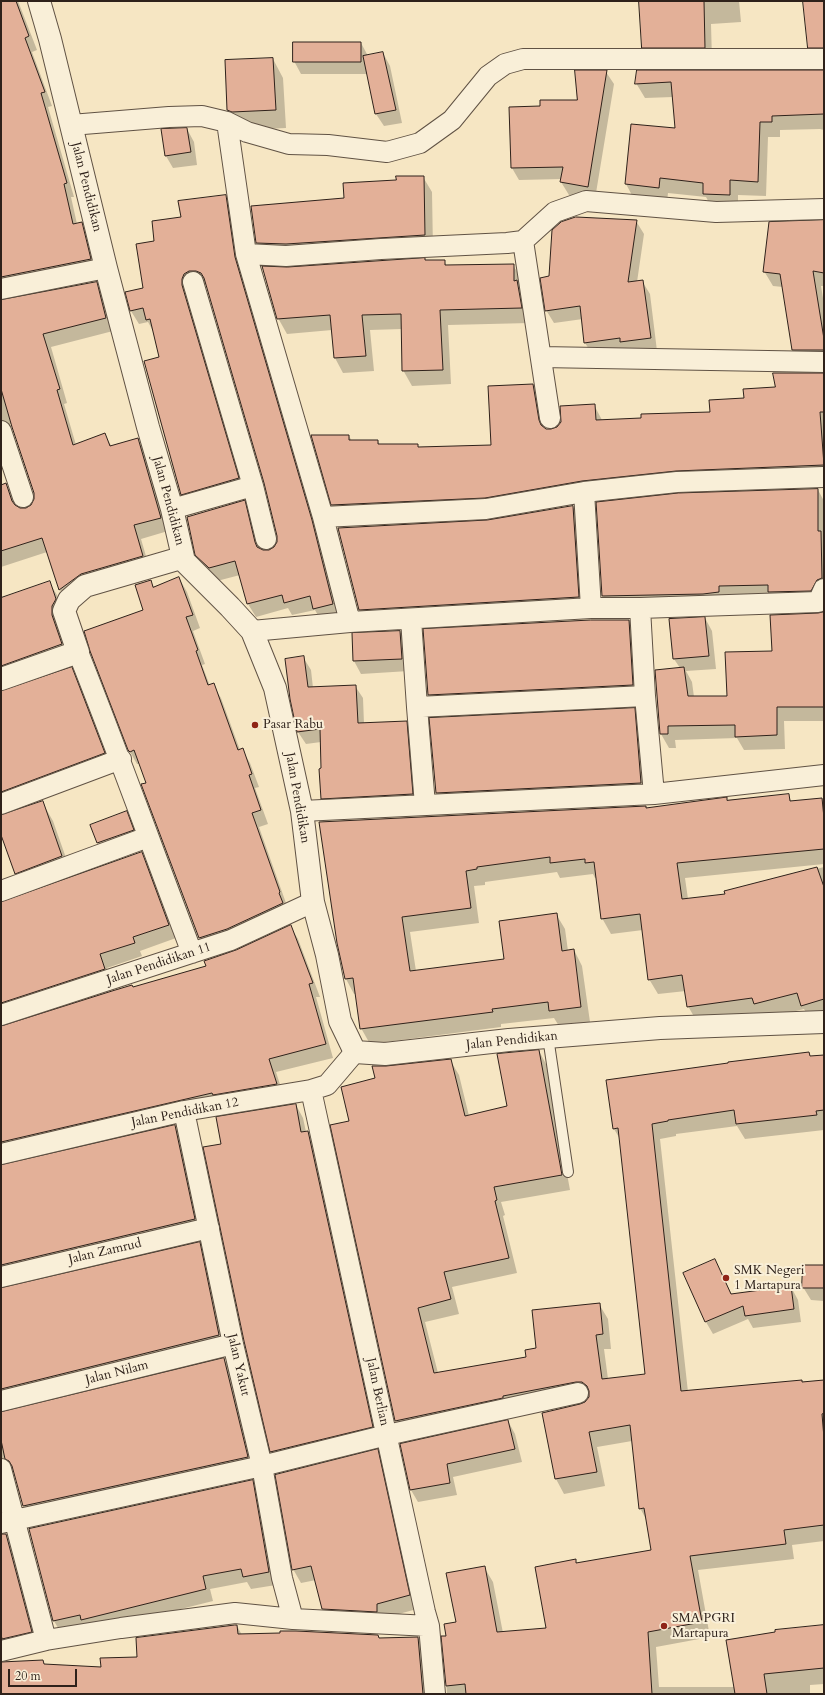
<!DOCTYPE html>
<html>
<head>
<meta charset="utf-8">
<style>
	body { margin:0 }
	#map { position:relative; width:825px; height:1695px; overflow:hidden; background:#f6e6c3; font-family:Cardo,serif }
	canvas { display:block }
	.frame { position:absolute; inset:0; border:2px solid #2e211a; pointer-events:none }
	.scale { position:absolute; left:8px; top:1669px; width:69px; height:18px; box-sizing:border-box; border:2px solid #2e211a; border-top:0; padding-left:5px; font-size:12px; line-height:14px; white-space:nowrap; color:#2e211a; -webkit-text-stroke:3px #f9efd8; paint-order:stroke }
</style>
</head>
<body>
<div id="map">
<canvas width="825" height="1695"></canvas>
<div class="frame"></div>
<div class="scale">20 m</div>
</div>
<script>
const ctx = document.querySelector('canvas').getContext('2d');
ctx.lineJoin = 'round';
function fillPath(path, color) { ctx.fillStyle = color; ctx.fill(path, 'evenodd'); }
function stroke(path, color, width, dash) { ctx.strokeStyle = color; ctx.lineWidth = width; ctx.lineCap = dash ? 'butt' : 'round'; ctx.setLineDash(dash || []); ctx.stroke(path); }
function drawText(font, color, halo, rows, align = 'center') {
  ctx.font = font + ' Cardo,serif'; ctx.lineWidth = 4; ctx.setLineDash([]); ctx.textBaseline = 'middle'; ctx.strokeStyle = halo; ctx.fillStyle = color; for (const [text, x, y, turn = 0] of rows) {
    ctx.save(); ctx.translate(x, y); ctx.rotate((+turn || 0) * Math.PI / 180); ctx.textAlign = isNaN(turn) ? turn : align; if (halo) ctx.strokeText(text, 0, 0); ctx.fillText(text, 0, 0); ctx.restore();
  }
}
fillPath(new Path2D(`
	M 1,1 L 18,1 L 37,50 L 32,52 L 52,106 L 48,107 L 74,197 L 71,197 L 77,224 L 81,223 L 89,236 L 98,273 L 1,294 Z
	M 640,1 L 739,1 L 741,22 L 711,24 L 712,60 L 650,60 L 643,47 Z
	M 804,1 L 824,1 L 824,62 L 818,62 L 809,47 Z
	M 361,43 L 368,56 L 383,53 L 390,66 L 402,123 L 384,126 L 376,114 L 368,74 L 301,74 L 294,61 Z
	M 273,59 L 283,78 L 286,128 L 244,130 L 239,129 L 228,110 Z
	M 606,72 L 614,84 L 595,199 L 569,195 L 561,182 L 562,179 L 519,180 L 512,168 L 541,107 L 578,101 Z
	M 824,72 L 824,130 L 820,129 L 780,130 L 780,137 L 768,137 L 766,196 L 738,195 L 738,209 L 712,208 L 706,197 L 668,193 L 667,202 L 634,199 L 626,184 L 676,129 L 673,97 L 645,98 L 636,83 Z
	M 187,129 L 194,142 L 197,165 L 173,168 L 166,156 Z
	M 423,177 L 432,192 L 433,250 L 266,258 L 257,243 L 346,199 L 397,180 Z
	M 225,196 L 233,209 L 340,617 L 321,621 L 315,610 L 292,615 L 288,608 L 256,617 L 248,604 L 240,575 L 217,581 L 204,568 L 196,554 L 244,501 L 252,514 L 260,550 L 269,551 L 275,548 L 278,543 L 278,536 L 265,483 L 207,285 L 198,284 L 245,491 L 189,507 L 182,494 L 160,358 L 153,331 L 148,322 L 139,324 L 131,311 L 127,293 L 144,289 L 155,242 L 182,218 Z
	M 636,221 L 644,234 L 637,282 L 642,281 L 650,294 L 657,351 L 593,355 L 585,343 L 583,319 L 554,323 L 546,310 L 550,277 Z
	M 824,222 L 824,286 L 821,286 L 824,304 L 824,365 L 802,364 L 793,350 L 783,287 L 773,286 L 764,271 Z
	M 425,261 L 444,261 L 447,266 L 513,265 L 522,280 L 530,323 L 448,325 L 451,384 L 412,386 L 403,370 L 402,329 L 370,330 L 374,371 L 343,373 L 335,358 L 332,330 L 287,334 L 278,318 L 287,268 Z
	M 96,283 L 104,296 L 113,331 L 51,347 L 67,403 L 64,404 L 76,445 L 105,435 L 112,447 L 138,440 L 146,453 L 168,531 L 141,539 L 150,570 L 68,604 L 60,590 L 47,552 L 1,567 L 1,486 L 6,484 L 14,498 L 17,507 L 21,509 L 27,509 L 32,506 L 35,500 L 20,421 L 1,427 L 1,301 Z
	M 824,374 L 824,478 L 340,518 L 332,505 L 349,436 L 352,441 L 378,441 L 380,445 L 417,445 L 419,448 L 492,446 L 533,385 L 540,398 L 545,429 L 552,430 L 594,405 L 602,420 L 642,419 L 711,413 L 776,388 Z
	M 818,490 L 824,501 L 824,592 L 610,608 L 603,596 L 597,503 Z
	M 573,507 L 580,519 L 585,609 L 367,622 L 360,610 L 488,521 Z
	M 179,578 L 187,592 L 200,628 L 193,631 L 205,664 L 202,665 L 210,686 L 213,685 L 221,698 L 240,750 L 242,750 L 250,763 L 259,787 L 255,788 L 268,824 L 259,827 L 287,906 L 207,951 L 200,938 L 142,785 L 147,783 L 140,764 L 137,764 L 129,750 L 145,610 L 150,581 L 154,587 Z
	M 49,582 L 57,595 L 63,613 L 69,658 L 1,683 L 1,599 Z
	M 824,612 L 824,721 L 784,721 L 785,749 L 744,750 L 737,738 L 675,740 L 676,748 L 669,748 L 661,734 L 680,668 L 674,659 L 670,619 L 705,618 L 712,631 L 716,669 L 686,671 L 692,682 L 694,697 L 728,697 L 773,652 L 819,614 Z
	M 629,620 L 636,633 L 639,697 L 436,707 L 429,695 Z
	M 400,632 L 407,644 L 409,671 L 361,674 L 354,661 L 353,634 Z
	M 303,657 L 311,670 L 313,688 L 355,686 L 363,698 L 364,724 L 406,722 L 413,735 L 419,807 L 330,811 L 322,798 L 321,742 L 306,744 L 298,732 Z
	M 71,669 L 79,682 L 112,766 L 1,809 L 1,692 Z
	M 634,709 L 641,722 L 648,796 L 444,805 L 437,793 Z
	M 788,795 L 792,802 L 824,799 L 824,864 L 685,878 L 688,899 L 726,895 L 725,892 L 824,867 L 824,1017 L 811,1021 L 804,1009 L 763,1019 L 697,1022 L 688,1006 L 686,991 L 658,994 L 649,979 L 643,930 L 611,934 L 602,918 L 597,878 L 595,878 L 593,874 L 560,878 L 557,872 L 485,882 L 485,885 L 474,886 L 479,923 L 410,932 L 416,971 L 505,960 L 556,914 L 565,929 L 568,951 L 574,950 L 582,966 L 590,1022 L 559,1026 L 554,1018 L 501,1024 L 501,1027 L 370,1044 L 361,1028 L 356,994 L 354,994 L 346,979 L 338,943 L 320,823 L 646,807 L 647,809 L 726,799 L 728,801 Z
	M 42,802 L 53,821 L 72,875 L 26,892 L 16,873 L 1,832 L 1,816 Z
	M 126,813 L 134,825 L 140,843 L 105,856 L 98,843 L 91,825 Z
	M 141,853 L 149,866 L 176,938 L 140,951 L 142,956 L 107,968 L 112,982 L 1,1020 L 1,903 Z
	M 290,926 L 298,939 L 320,997 L 316,997 L 333,1058 L 276,1072 L 284,1097 L 1,1158 L 1,1027 L 208,967 L 236,951 Z
	M 539,1051 L 547,1066 L 570,1190 L 501,1202 L 505,1215 L 503,1216 L 517,1273 L 452,1287 L 459,1314 L 425,1322 L 438,1373 L 528,1358 L 599,1304 L 608,1319 L 611,1349 L 604,1349 L 608,1379 L 646,1375 L 620,1139 L 614,1129 L 809,1054 L 811,1057 L 824,1056 L 824,1130 L 745,1139 L 737,1126 L 676,1134 L 676,1136 L 660,1139 L 688,1392 L 824,1380 L 824,1541 L 792,1545 L 794,1559 L 698,1570 L 710,1637 L 656,1647 L 659,1687 L 734,1687 L 824,1626 L 824,1684 L 810,1685 L 810,1694 L 447,1694 L 443,1637 L 447,1637 L 457,1623 L 484,1567 L 493,1582 L 503,1633 L 547,1629 L 575,1560 L 578,1564 L 653,1551 L 647,1521 L 640,1508 L 632,1441 L 597,1447 L 605,1486 L 564,1494 L 556,1479 L 544,1413 L 586,1402 L 590,1397 L 584,1396 L 405,1436 L 396,1421 L 332,1126 L 350,1122 L 450,1060 L 459,1075 L 469,1116 L 508,1107 Z
	M 296,1105 L 303,1118 L 306,1132 L 308,1132 L 315,1144 L 379,1439 L 279,1464 L 271,1452 L 245,1341 L 222,1144 Z
	M 175,1126 L 182,1139 L 202,1233 L 1,1282 L 1,1166 Z
	M 199,1243 L 207,1256 L 226,1349 L 1,1406 L 1,1289 Z
	M 715,1260 L 732,1295 L 791,1287 L 798,1300 L 801,1322 L 753,1328 L 748,1319 L 713,1334 L 706,1322 L 685,1273 Z
	M 824,1266 L 824,1301 L 811,1300 L 803,1287 Z
	M 224,1359 L 231,1371 L 254,1470 L 31,1518 L 24,1506 L 15,1472 L 11,1470 L 1,1473 L 1,1413 Z
	M 508,1421 L 515,1434 L 522,1462 L 453,1477 L 457,1495 L 418,1502 L 411,1490 L 401,1445 Z
	M 377,1450 L 385,1464 L 417,1609 L 384,1618 L 331,1622 L 323,1609 L 316,1580 L 301,1583 L 293,1569 Z
	M 252,1481 L 260,1494 L 276,1585 L 251,1589 L 247,1582 L 210,1589 L 213,1601 L 89,1632 L 61,1633 L 54,1621 Z
	M 1,1534 L 6,1535 L 14,1550 L 40,1647 L 1,1658 Z
	M 237,1626 L 242,1635 L 380,1639 L 418,1638 L 426,1653 L 430,1694 L 1,1694 L 1,1662 L 43,1661 L 45,1665 L 102,1668 Z`), '#0003');
const building = new Path2D(`
	M 1,1 L 16,1 L 29,36 L 25,38 L 45,92 L 41,93 L 67,183 L 64,184 L 73,224 L 82,222 L 91,259 L 1,277 Z
	M 639,1 L 704,1 L 705,48 L 642,48 Z
	M 803,1 L 824,1 L 824,48 L 808,48 Z
	M 293,42 L 361,42 L 361,62 L 293,62 Z
	M 383,52 L 396,110 L 375,114 L 363,56 Z
	M 273,58 L 276,110 L 232,112 L 227,110 L 225,60 Z
	M 575,70 L 607,70 L 588,187 L 560,182 L 563,167 L 511,168 L 509,107 L 540,106 L 540,100 L 577,100 Z
	M 637,70 L 824,70 L 824,114 L 772,116 L 772,122 L 760,122 L 758,182 L 730,180 L 730,195 L 703,194 L 703,183 L 660,178 L 659,188 L 625,184 L 631,124 L 675,128 L 671,82 L 635,84 Z
	M 187,128 L 191,152 L 165,156 L 161,129 Z
	M 396,176 L 424,176 L 425,235 L 286,244 L 256,243 L 251,206 L 344,198 L 343,183 L 396,180 Z
	M 226,195 L 235,257 L 312,520 L 333,604 L 313,609 L 310,596 L 284,603 L 282,595 L 247,604 L 235,561 L 209,568 L 195,555 L 187,517 L 245,500 L 255,542 L 257,547 L 263,550 L 269,550 L 274,547 L 277,542 L 277,536 L 264,483 L 204,278 L 201,273 L 196,271 L 189,271 L 184,274 L 182,279 L 182,285 L 239,478 L 181,495 L 144,361 L 159,357 L 150,319 L 146,320 L 143,308 L 130,311 L 125,292 L 143,288 L 136,244 L 154,241 L 152,221 L 181,217 L 178,201 Z
	M 576,217 L 637,220 L 628,282 L 643,280 L 651,338 L 620,342 L 620,338 L 584,343 L 580,306 L 545,311 L 540,278 L 549,276 L 552,230 L 561,222 Z
	M 824,220 L 824,273 L 813,271 L 824,339 L 824,350 L 792,350 L 780,274 L 763,272 L 769,222 Z
	M 425,258 L 425,260 L 445,260 L 445,265 L 514,264 L 514,281 L 517,280 L 522,308 L 440,310 L 443,370 L 402,371 L 401,314 L 362,315 L 366,356 L 334,358 L 330,315 L 277,319 L 262,266 L 287,267 Z
	M 97,282 L 106,318 L 43,334 L 60,389 L 57,390 L 73,445 L 105,433 L 110,446 L 138,438 L 161,518 L 134,525 L 143,556 L 81,574 L 59,590 L 42,538 L 1,551 L 1,485 L 6,483 L 12,501 L 15,505 L 20,508 L 26,508 L 31,505 L 34,499 L 34,493 L 12,427 L 1,389 L 1,300 Z
	M 773,373 L 824,373 L 824,412 L 820,412 L 824,465 L 676,471 L 582,481 L 485,498 L 331,505 L 311,435 L 349,435 L 349,440 L 378,440 L 378,444 L 418,444 L 418,447 L 491,445 L 488,386 L 533,384 L 539,420 L 541,425 L 546,429 L 551,429 L 557,427 L 561,422 L 560,406 L 595,404 L 596,420 L 641,418 L 641,414 L 710,412 L 709,400 L 744,398 L 743,389 L 775,387 Z
	M 818,489 L 818,531 L 821,531 L 822,578 L 817,580 L 811,591 L 768,592 L 768,585 L 719,586 L 719,592 L 703,594 L 602,596 L 596,502 L 678,493 Z
	M 573,506 L 579,597 L 359,610 L 338,528 L 487,520 Z
	M 179,577 L 193,615 L 186,617 L 198,650 L 196,651 L 208,685 L 214,683 L 238,750 L 243,748 L 252,774 L 249,775 L 261,810 L 252,813 L 280,892 L 279,893 L 283,903 L 227,929 L 199,938 L 141,784 L 146,783 L 134,750 L 130,752 L 128,750 L 90,651 L 84,631 L 143,610 L 135,585 L 151,580 L 153,587 Z
	M 50,581 L 56,599 L 52,606 L 52,615 L 62,644 L 1,666 L 1,598 Z
	M 824,612 L 824,707 L 777,707 L 777,735 L 735,737 L 735,725 L 668,726 L 668,734 L 660,734 L 655,670 L 684,667 L 688,696 L 727,696 L 725,652 L 772,651 L 770,615 L 818,613 Z
	M 705,617 L 709,656 L 673,659 L 669,619 Z
	M 591,620 L 629,620 L 633,685 L 428,695 L 423,629 Z
	M 400,631 L 402,659 L 353,661 L 352,633 Z
	M 304,656 L 308,687 L 356,685 L 358,723 L 407,721 L 413,794 L 321,799 L 319,769 L 321,768 L 320,729 L 297,732 L 290,699 L 285,659 Z
	M 72,667 L 105,753 L 1,792 L 1,691 Z
	M 635,708 L 641,783 L 436,793 L 429,718 Z
	M 789,794 L 790,801 L 822,798 L 824,818 L 824,849 L 677,863 L 682,899 L 725,894 L 724,891 L 817,867 L 824,887 L 824,999 L 801,1006 L 797,993 L 754,1004 L 752,998 L 687,1007 L 682,975 L 648,980 L 640,914 L 601,919 L 594,862 L 585,863 L 585,859 L 550,863 L 550,857 L 477,867 L 477,869 L 466,871 L 471,908 L 402,917 L 410,971 L 504,959 L 499,921 L 557,913 L 562,951 L 574,949 L 581,1007 L 549,1011 L 548,1002 L 492,1009 L 493,1012 L 360,1029 L 353,978 L 345,979 L 337,943 L 319,822 L 646,806 L 646,808 L 727,797 L 727,800 Z
	M 43,801 L 62,856 L 15,874 L 1,835 L 1,815 Z
	M 127,811 L 134,830 L 97,843 L 90,825 Z
	M 142,852 L 169,925 L 133,937 L 135,943 L 100,954 L 105,969 L 1,1003 L 1,902 Z
	M 291,925 L 313,983 L 309,984 L 326,1044 L 269,1059 L 277,1084 L 213,1095 L 212,1093 L 1,1142 L 1,1026 L 112,991 L 132,985 L 133,987 L 206,966 L 204,961 L 236,950 Z
	M 539,1050 L 562,1175 L 494,1187 L 497,1200 L 495,1201 L 509,1258 L 444,1272 L 451,1299 L 418,1308 L 434,1373 L 526,1357 L 525,1350 L 536,1348 L 532,1310 L 600,1303 L 603,1334 L 596,1335 L 602,1379 L 645,1374 L 618,1128 L 613,1129 L 606,1080 L 728,1063 L 728,1062 L 809,1052 L 810,1056 L 824,1055 L 824,1110 L 816,1111 L 817,1115 L 736,1124 L 734,1110 L 668,1120 L 668,1121 L 652,1124 L 681,1391 L 802,1380 L 802,1382 L 824,1380 L 824,1413 L 822,1414 L 824,1438 L 824,1525 L 784,1530 L 786,1544 L 690,1556 L 702,1622 L 648,1632 L 652,1694 L 466,1694 L 465,1684 L 446,1686 L 441,1636 L 446,1636 L 444,1624 L 456,1622 L 446,1573 L 485,1566 L 497,1632 L 546,1628 L 535,1567 L 576,1559 L 576,1563 L 651,1550 L 644,1508 L 639,1509 L 630,1425 L 589,1432 L 597,1472 L 555,1479 L 542,1413 L 580,1404 L 585,1402 L 589,1397 L 589,1391 L 587,1386 L 582,1382 L 576,1382 L 503,1396 L 503,1398 L 395,1421 L 330,1125 L 349,1121 L 341,1087 L 375,1078 L 372,1066 L 386,1066 L 451,1059 L 465,1116 L 507,1106 L 497,1054 Z
	M 296,1104 L 301,1132 L 308,1131 L 373,1427 L 270,1452 L 244,1341 L 203,1147 L 221,1144 L 216,1117 Z
	M 175,1125 L 195,1219 L 1,1265 L 1,1165 Z
	M 200,1242 L 219,1335 L 1,1389 L 1,1288 Z
	M 715,1259 L 731,1294 L 791,1286 L 794,1309 L 745,1316 L 743,1306 L 705,1322 L 683,1273 Z
	M 803,1265 L 824,1265 L 824,1288 L 802,1288 Z
	M 224,1358 L 248,1457 L 23,1506 L 12,1466 L 9,1461 L 5,1459 L 1,1440 L 1,1412 Z
	M 508,1420 L 515,1449 L 447,1464 L 450,1483 L 410,1490 L 400,1444 Z
	M 378,1449 L 410,1595 L 377,1604 L 377,1612 L 322,1609 L 311,1566 L 292,1570 L 275,1475 Z
	M 253,1480 L 269,1572 L 243,1577 L 241,1569 L 203,1576 L 206,1589 L 81,1620 L 80,1615 L 53,1621 L 29,1529 Z
	M 1,1534 L 6,1534 L 32,1632 L 2,1639 L 1,1634 Z
	M 235,1625 L 237,1625 L 238,1634 L 280,1633 L 280,1631 L 296,1631 L 378,1635 L 379,1638 L 418,1637 L 423,1694 L 1,1694 L 1,1662 L 43,1660 L 44,1664 L 101,1667 L 100,1658 L 137,1657 L 136,1638 Z
	M 824,1625 L 824,1668 L 764,1674 L 767,1694 L 735,1694 L 726,1640 L 775,1632 L 775,1630 Z`);
fillPath(building, '#e3b098');
stroke(building, '#2e211a', 1);
const service = new Path2D(`
	M 548,1037 L 568,1172`);
const minor = new Path2D(`
	M 227,122 L 246,254 L 323,517 L 350,622
	M 71,125 L 169,117 L 202,116 L 227,122 L 247,132 L 289,144 L 328,145 L 387,152 L 420,143 L 452,120 L 488,76 L 505,64 L 523,59 L 824,59
	M 523,241 L 550,418
	M 246,254 L 286,256 L 381,249 L 507,243 L 523,241 L 555,212 L 586,201 L 716,212 L 824,209
	M 193,282 L 253,486 L 266,539
	M 1,289 L 106,268
	M 541,357 L 824,362
	M 1,431 L 23,497
	M 584,492 L 591,608
	M 172,509 L 253,486
	M 323,517 L 486,509 L 584,492 L 677,482 L 823,477
	M 640,608 L 645,696 L 654,794
	M 411,619 L 417,707 L 425,805
	M 252,631 L 350,622 L 591,608 L 640,608 L 818,602 L 824,589
	M 78,652 C 118,752 154,853 192,953
	M 417,707 L 645,696
	M 1,804 L 121,759
	M 302,811 L 654,794 L 824,775
	M 1,891 L 148,837
	M 1,1015 L 231,940 L 313,902
	M 311,1090 L 425,1612 L 429,1626 L 435,1694
	M 184,1111 L 233,1344 L 262,1466 L 282,1578 L 293,1619
	M 1,1154 L 184,1111 L 311,1090 L 327,1085 L 355,1052
	M 1,1277 L 209,1228
	M 1,1401 L 233,1344
	M 1,1469 L 46,1640
	M 1,1523 L 262,1466 L 387,1435 L 578,1393
	M 1,1651 L 46,1640 L 121,1628 L 235,1613 L 293,1619 L 429,1626`);
const tertiary = new Path2D(`
	M 39,1 L 50,39 L 106,268 L 148,427 L 172,509 L 183,557 L 181,558 L 230,607 L 252,631 L 275,688 L 302,811 L 313,902 L 327,955 L 340,1021 L 355,1052 L 385,1054 L 509,1040 L 660,1028 L 824,1022
	M 1,679 L 78,652 L 64,611 L 69,600 L 85,586 L 181,558`);
stroke(service, '#605244', 12);
stroke(minor, '#605244', 22);
stroke(tertiary, '#605244', 24);
stroke(service, '#f9efd8', 10);
stroke(minor, '#f9efd8', 20);
stroke(tertiary, '#f9efd8', 22);
for (const [x, y, r, color] of [
	[255,725,4,"#8f2418"],
	[726,1278,4,"#8f2418"],
	[664,1626,4,"#8f2418"]
]) { const dot = new Path2D(); dot.arc(x, y, r, 0, 2 * Math.PI); ctx.fillStyle = color; ctx.fill(dot); stroke(dot, '#f9efd8', 1.5); }
drawText('13px', '#2e211a', '#f9efd8', [
	["Jalan Pendidikan",86,187,76],
	["Jalan Pendidikan",168,501,75],
	["Jalan Pendidikan",297,798,80],
	["Jalan Pendidikan 11",159,964,-18],
	["Jalan Pendidikan",512,1041,-6],
	["Jalan Pendidikan 12",185,1113,-11],
	["Jalan Zamrud",105,1252,-13],
	["Jalan Yakut",238,1365,77],
	["Jalan Nilam",117,1373,-14],
	["Jalan Berlian",377,1392,78]
]);
drawText('13px', '#2e211a', '#f9efd8', [
	["Pasar Rabu",263,725],
	["SMK Negeri",734,1271],
	["1 Martapura",734,1286],
	["SMA PGRI",672,1619],
	["Martapura",672,1634]
], 'left');
</script>
</body>
</html>
